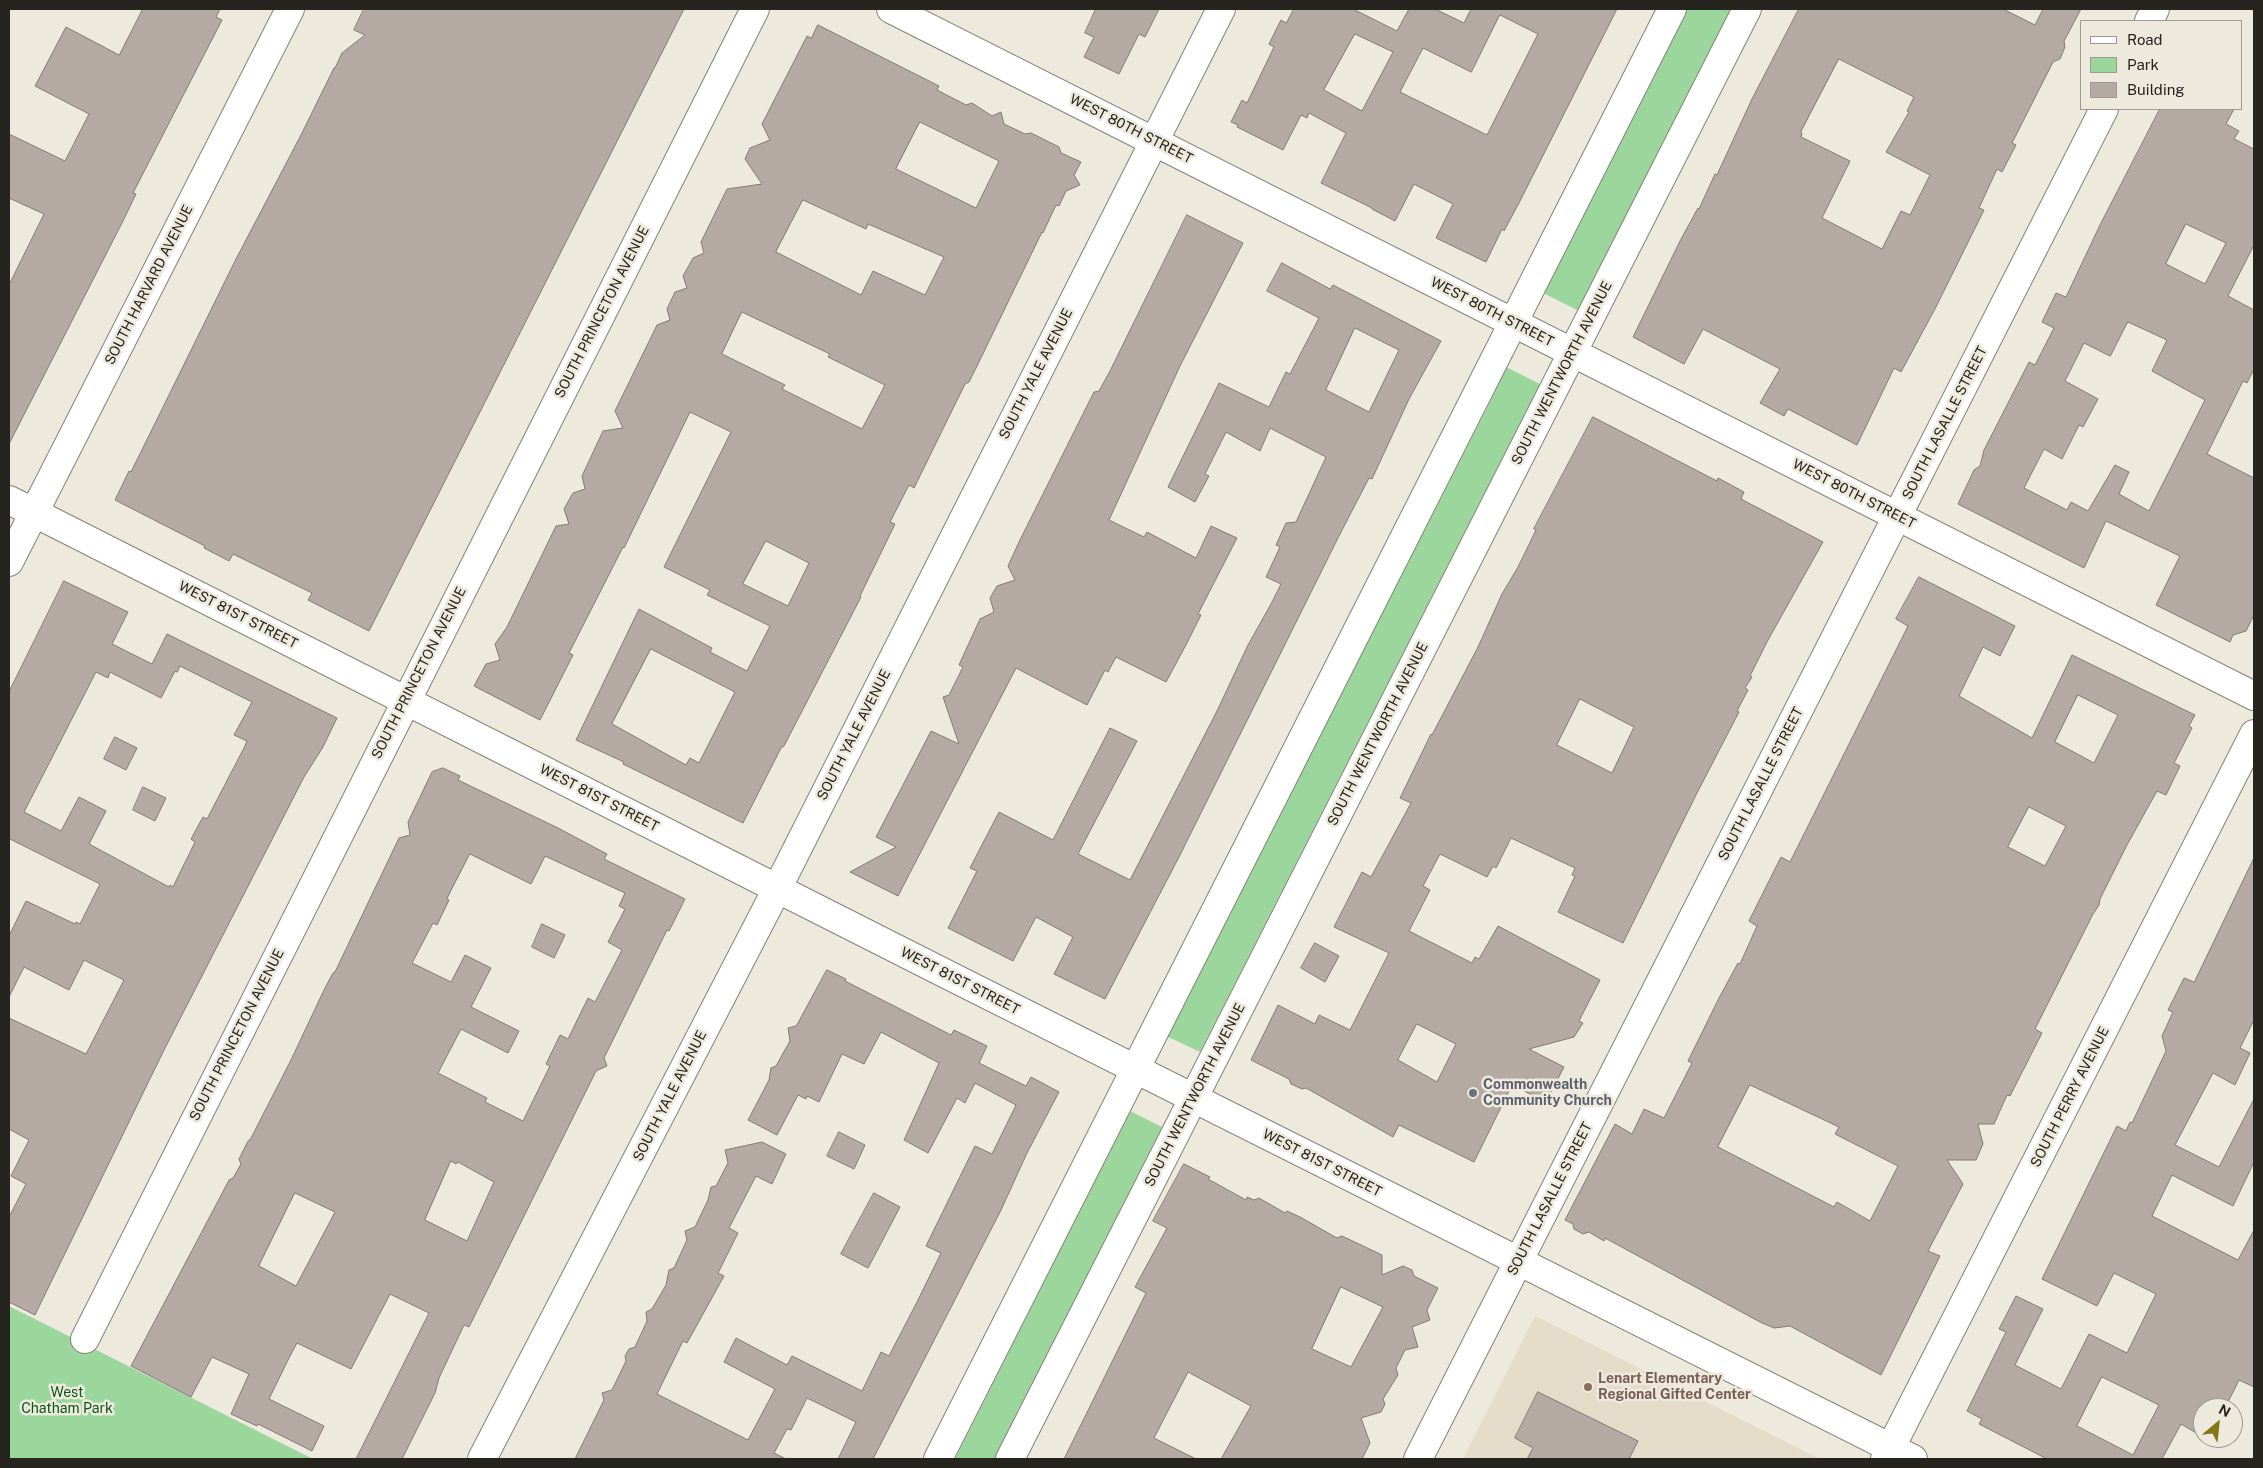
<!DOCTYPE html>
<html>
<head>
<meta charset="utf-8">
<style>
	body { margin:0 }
	#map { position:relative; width:2263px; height:1468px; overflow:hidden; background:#eee9dd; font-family:"Public Sans",sans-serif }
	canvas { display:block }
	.frame { position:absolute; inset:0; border:10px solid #25241f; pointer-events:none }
	.legend { position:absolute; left:2080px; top:20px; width:162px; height:90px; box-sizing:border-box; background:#eee9dd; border:1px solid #9e9a91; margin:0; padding:6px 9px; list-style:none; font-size:15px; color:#25241f }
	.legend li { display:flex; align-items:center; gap:10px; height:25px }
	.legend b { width:25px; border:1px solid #9e9a91 }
	.north { position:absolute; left:2193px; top:1398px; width:50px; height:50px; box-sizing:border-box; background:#eee9dd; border:1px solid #9e9a91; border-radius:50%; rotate:28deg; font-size:14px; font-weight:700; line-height:20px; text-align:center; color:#25241f }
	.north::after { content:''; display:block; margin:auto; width:18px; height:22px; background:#827619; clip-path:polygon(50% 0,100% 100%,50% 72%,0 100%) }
</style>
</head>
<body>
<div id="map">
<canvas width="2263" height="1468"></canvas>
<div class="frame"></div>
<ul class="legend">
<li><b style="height:6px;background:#fff"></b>Road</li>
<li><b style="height:14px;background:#9bd79d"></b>Park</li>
<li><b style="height:14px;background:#b5a9a3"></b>Building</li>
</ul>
<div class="north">N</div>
</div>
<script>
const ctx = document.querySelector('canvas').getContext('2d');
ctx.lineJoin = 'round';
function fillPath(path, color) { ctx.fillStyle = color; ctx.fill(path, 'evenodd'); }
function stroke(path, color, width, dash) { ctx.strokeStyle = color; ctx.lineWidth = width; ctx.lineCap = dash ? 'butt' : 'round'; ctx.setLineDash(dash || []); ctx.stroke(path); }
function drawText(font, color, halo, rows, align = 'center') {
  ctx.font = font + ' "Public Sans",sans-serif'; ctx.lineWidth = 5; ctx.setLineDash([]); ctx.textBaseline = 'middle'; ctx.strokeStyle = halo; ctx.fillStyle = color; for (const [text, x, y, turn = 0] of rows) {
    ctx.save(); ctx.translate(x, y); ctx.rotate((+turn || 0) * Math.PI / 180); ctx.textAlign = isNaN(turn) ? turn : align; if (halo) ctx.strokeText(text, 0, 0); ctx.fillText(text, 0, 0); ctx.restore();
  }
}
fillPath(new Path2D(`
	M 1535,1316 L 1820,1459 L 1463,1459 Z`), '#e4dcc9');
fillPath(new Path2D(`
	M 1687,9 L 1731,9 L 1579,311 L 1543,293 Z
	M 1506,367 L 1540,384 L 1200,1052 L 1166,1036 L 1490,402 Z
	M 1130,1111 L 1162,1127 L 995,1459 L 955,1459 Z
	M 9,1306 L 313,1459 L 9,1459 Z`), '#9bd79d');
const building = new Path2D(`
	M 143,9 L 220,9 L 216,17 L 222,20 L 133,193 L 136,194 L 123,221 L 9,444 L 9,285 L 44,214 L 9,198 L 9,134 L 65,161 L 89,114 L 35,86 L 66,27 L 119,55 Z
	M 364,9 L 684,9 L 369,631 L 308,600 L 312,593 L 233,554 L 229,561 L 204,548 L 205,546 L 115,500 L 129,471 L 131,472 L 236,259 L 301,135 L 334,68 L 335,68 L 342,53 L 365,35 L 354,30 Z
	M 1096,9 L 1159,9 L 1145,37 L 1139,34 L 1119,74 L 1084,57 L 1094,37 L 1085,33 Z
	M 1294,9 L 1353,9 L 1397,31 L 1409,9 L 1435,9 L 1464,23 L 1471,9 L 1617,9 L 1520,201 L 1504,231 L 1502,229 L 1486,262 L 1436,238 L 1453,204 L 1414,184 L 1395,221 L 1372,209 L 1372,208 L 1321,183 L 1346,133 L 1309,113 L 1307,118 L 1301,115 L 1283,150 L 1237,127 L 1238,125 L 1231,122 L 1242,100 L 1247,103 L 1274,47 L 1269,44 L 1281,20 L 1286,23 ZM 1500,15 L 1538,34 L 1487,135 L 1400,92 L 1423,48 L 1471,72 ZM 1355,34 L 1393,52 L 1362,111 L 1324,90 Z
	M 1799,9 L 2003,9 L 2035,25 L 2043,9 L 2081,9 L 2064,41 L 2065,47 L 2060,59 L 2053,62 L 2012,143 L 2016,145 L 2002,172 L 1997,169 L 1979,208 L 1984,210 L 1936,307 L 1901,372 L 1894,368 L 1857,445 L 1788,409 L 1784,416 L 1760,403 L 1780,369 L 1703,329 L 1684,364 L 1633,337 L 1680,241 L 1698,208 L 1699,209 L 1715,174 L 1717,175 L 1752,99 ZM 1839,59 L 1914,97 L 1907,111 L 1909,112 L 1886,152 L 1930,175 L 1910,215 L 1901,211 L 1882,249 L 1822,218 L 1850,161 L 1801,137 L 1802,133 L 1801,132 Z
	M 818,25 L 939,86 L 937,90 L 966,105 L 972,103 L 992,116 L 1001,112 L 1004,124 L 1025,134 L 1031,133 L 1059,147 L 1061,153 L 1081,162 L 1074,175 L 1080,185 L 1066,191 L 1059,206 L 1056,205 L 1043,233 L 1042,232 L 977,366 L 969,382 L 965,384 L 914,488 L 909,485 L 890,522 L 895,524 L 860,596 L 861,597 L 784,746 L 781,748 L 743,823 L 623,764 L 624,762 L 576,740 L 639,609 L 712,648 L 710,652 L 747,671 L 770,626 L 707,595 L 710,590 L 664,567 L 731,432 L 690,412 L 624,548 L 623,547 L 569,653 L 573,655 L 540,720 L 474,686 L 486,664 L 500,660 L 495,644 L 507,627 L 556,526 L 569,524 L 564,509 L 573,493 L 585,489 L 582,476 L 603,431 L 623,428 L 615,411 L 657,325 L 670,320 L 667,309 L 675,292 L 687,288 L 683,276 L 693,258 L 704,253 L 701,242 L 727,189 L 762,184 L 745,159 L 750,148 L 770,140 L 762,124 L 807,36 L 811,38 ZM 920,122 L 999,161 L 976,208 L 896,169 ZM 803,200 L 866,229 L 868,224 L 944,257 L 925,295 L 873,271 L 861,295 L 776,252 ZM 742,312 L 830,354 L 828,357 L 885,385 L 862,429 L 782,389 L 785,385 L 722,354 ZM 766,541 L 809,563 L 788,606 L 743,584 ZM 651,649 L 735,692 L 699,763 L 690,758 L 686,765 L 612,724 Z
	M 2160,109 L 2234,109 L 2226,124 L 2239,131 L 2234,139 L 2254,149 L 2254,245 L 2228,296 L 2254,310 L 2254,369 L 2247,383 L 2243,381 L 2207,454 L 2254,478 L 2254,615 L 2246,631 L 2233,635 L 2230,642 L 2156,605 L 2180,556 L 2106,521 L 2084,568 L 1958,504 L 1974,470 L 1980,466 L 1984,450 L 2029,362 L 2035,365 L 2054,328 L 2042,322 L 2056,293 L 2066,297 L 2100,225 ZM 2186,224 L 2226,243 L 2205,284 L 2166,264 ZM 2128,322 L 2167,340 L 2152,371 L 2205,400 L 2149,511 L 2119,494 L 2129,472 L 2115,465 L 2088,511 L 2071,502 L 2067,510 L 2024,488 L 2044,449 L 2062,459 L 2079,425 L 2083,427 L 2098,399 L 2065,381 L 2084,343 L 2110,356 Z
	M 1187,215 L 1243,243 L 1180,366 L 1109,520 L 1144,537 L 1147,532 L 1196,558 L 1211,526 L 1237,538 L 1198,614 L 1201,615 L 1187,643 L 1166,682 L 1116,657 L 1108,672 L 1105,670 L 1087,705 L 1016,668 L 898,896 L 850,872 L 896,847 L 876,837 L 931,731 L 959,744 L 943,697 L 949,695 L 963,667 L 959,665 L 980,619 L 994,612 L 990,598 L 997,586 L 1015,580 L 1008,566 L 1019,542 L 1094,392 L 1099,391 L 1110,371 Z
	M 1282,263 L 1330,289 L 1333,285 L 1441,341 L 1409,399 L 1372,479 L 1369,478 L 1340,534 L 1179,857 L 1105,999 L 1054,974 L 1073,937 L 1036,917 L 1013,961 L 948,928 L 977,871 L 970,868 L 999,812 L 1053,840 L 1110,728 L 1137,741 L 1078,854 L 1130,880 L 1217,711 L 1248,645 L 1271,604 L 1281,584 L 1266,577 L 1280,547 L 1276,545 L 1286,523 L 1296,522 L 1326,457 L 1270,428 L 1260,451 L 1226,432 L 1205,474 L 1209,476 L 1195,502 L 1168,487 L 1219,383 L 1269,407 L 1286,372 L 1290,374 L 1319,318 L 1267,291 ZM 1355,328 L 1399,350 L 1369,412 L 1326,390 Z
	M 1593,417 L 1717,481 L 1718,478 L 1744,492 L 1741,499 L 1823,542 L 1768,640 L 1750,676 L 1752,677 L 1745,688 L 1748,690 L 1737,711 L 1739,712 L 1697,793 L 1623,943 L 1558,912 L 1575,876 L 1572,875 L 1575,868 L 1511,838 L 1496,868 L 1493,866 L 1487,877 L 1440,854 L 1423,886 L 1430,890 L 1409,931 L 1472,963 L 1475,957 L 1479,959 L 1498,926 L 1600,980 L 1579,1021 L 1583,1023 L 1574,1037 L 1529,1049 L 1564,1067 L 1546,1102 L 1512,1085 L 1474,1162 L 1399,1125 L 1393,1137 L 1306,1088 L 1302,1089 L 1291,1084 L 1289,1079 L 1251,1060 L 1278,1005 L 1315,1024 L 1319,1015 L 1350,1030 L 1389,953 L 1334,927 L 1362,872 L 1371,877 L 1411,803 L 1400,798 L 1431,734 L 1432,735 L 1478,647 L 1502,594 L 1518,567 L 1536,530 L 1534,529 ZM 1580,699 L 1634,727 L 1612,773 L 1557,745 ZM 1417,1024 L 1456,1044 L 1437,1082 L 1398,1060 Z
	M 1919,577 L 2015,626 L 2000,656 L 1983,647 L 1959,696 L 2032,738 L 2072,655 L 2195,715 L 2189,726 L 2192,728 L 2174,763 L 2180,766 L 2166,795 L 2157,791 L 2127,845 L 2100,899 L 2099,905 L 2093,914 L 2035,1029 L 2042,1033 L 2010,1096 L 2007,1095 L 1994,1124 L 1978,1124 L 1983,1144 L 1976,1160 L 1947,1160 L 1963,1184 L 1928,1251 L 1940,1256 L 1881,1375 L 1790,1326 L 1774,1328 L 1760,1322 L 1605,1238 L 1604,1241 L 1589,1232 L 1583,1234 L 1574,1229 L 1573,1224 L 1565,1220 L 1615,1124 L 1632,1134 L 1644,1109 L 1664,1118 L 1692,1063 L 1688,1061 L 1719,998 L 1738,963 L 1740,964 L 1757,926 L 1749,921 L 1781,857 L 1790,862 L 1908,626 L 1896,619 ZM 2078,695 L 2118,715 L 2094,763 L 2055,742 ZM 2029,807 L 2066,826 L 2045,866 L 2008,847 ZM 1750,1085 L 1839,1127 L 1835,1134 L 1898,1166 L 1870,1221 L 1837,1202 L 1834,1207 L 1718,1147 Z
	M 64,581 L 128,612 L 112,644 L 152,664 L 167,634 L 337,718 L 323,747 L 304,777 L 164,1050 L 35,1315 L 9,1302 L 9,1217 L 26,1184 L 11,1176 L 29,1140 L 9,1129 L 9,1018 L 86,1054 L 124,980 L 84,960 L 69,990 L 24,967 L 9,997 L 9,936 L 26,901 L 75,924 L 76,922 L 80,924 L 100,884 L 10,839 L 9,842 L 9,692 ZM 180,666 L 252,702 L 234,735 L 247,741 L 245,746 L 207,819 L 203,817 L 191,839 L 195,842 L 173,887 L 170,885 L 169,887 L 89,844 L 106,811 L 79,797 L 61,831 L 24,812 L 96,672 L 108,678 L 110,672 L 161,698 L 175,671 L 177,672 Z
	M 115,737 L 137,748 L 126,770 L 104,759 Z
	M 443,768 L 460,776 L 458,780 L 558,828 L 607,854 L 604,859 L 685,899 L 669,931 L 667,930 L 604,1058 L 607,1066 L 596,1071 L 469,1327 L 464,1325 L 439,1378 L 435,1393 L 402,1459 L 356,1459 L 429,1313 L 390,1294 L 351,1369 L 297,1343 L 289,1358 L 269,1399 L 324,1426 L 312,1451 L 258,1424 L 257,1426 L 231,1414 L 249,1374 L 212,1357 L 191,1397 L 131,1366 L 217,1203 L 229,1180 L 233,1178 L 241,1164 L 239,1159 L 248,1141 L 250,1140 L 291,1060 L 324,990 L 333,973 L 335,972 L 399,838 L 410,835 L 408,822 L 432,772 ZM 470,854 L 531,884 L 545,856 L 625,893 L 619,906 L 625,909 L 608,942 L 622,950 L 595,1002 L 588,998 L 568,1039 L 560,1035 L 546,1064 L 550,1066 L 523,1121 L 485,1102 L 487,1098 L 438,1073 L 461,1029 L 508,1053 L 519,1031 L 471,1007 L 491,968 L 465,955 L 451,982 L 412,963 L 433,923 L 437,925 L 449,900 L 447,899 ZM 451,1161 L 456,1164 L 458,1162 L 494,1182 L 467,1241 L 425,1220 ZM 295,1193 L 335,1212 L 296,1286 L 259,1266 Z
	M 143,787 L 166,798 L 155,821 L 133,810 Z
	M 2254,858 L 2254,1020 L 2240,1048 L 2250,1053 L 2235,1085 L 2213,1073 L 2175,1145 L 2219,1167 L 2254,1099 L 2254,1162 L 2233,1206 L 2172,1175 L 2152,1216 L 2238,1260 L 2254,1230 L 2254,1387 L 2239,1380 L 2225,1408 L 2203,1408 L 2203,1437 L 2181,1424 L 2162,1459 L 2047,1459 L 1979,1424 L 1982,1419 L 1967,1411 L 2006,1332 L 1999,1329 L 2016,1296 L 2043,1309 L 2015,1365 L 2061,1389 L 2089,1334 L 2127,1353 L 2156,1294 L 2114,1273 L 2097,1306 L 2042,1279 L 2117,1126 L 2126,1131 L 2130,1122 L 2132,1123 L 2166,1051 L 2162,1036 L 2173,1012 L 2168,1010 L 2184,978 L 2194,982 ZM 2102,1377 L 2159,1405 L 2133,1455 L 2077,1426 Z
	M 542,924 L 565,935 L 554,958 L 532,947 Z
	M 1315,943 L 1339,956 L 1325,982 L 1301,968 Z
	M 827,970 L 846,979 L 845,981 L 951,1035 L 954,1030 L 987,1046 L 979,1063 L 1026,1086 L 1031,1077 L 1059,1092 L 1027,1153 L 1001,1210 L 873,1459 L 838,1459 L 856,1422 L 807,1398 L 791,1430 L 787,1429 L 774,1453 L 786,1459 L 575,1459 L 604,1400 L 602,1393 L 612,1390 L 626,1361 L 625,1356 L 629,1349 L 635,1347 L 647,1321 L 646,1312 L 652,1309 L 666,1285 L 669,1270 L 674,1268 L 687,1240 L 685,1231 L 695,1227 L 708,1200 L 711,1187 L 716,1186 L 728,1163 L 725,1150 L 762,1142 L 786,1154 L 772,1184 L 756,1176 L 729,1228 L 738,1233 L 718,1273 L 724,1276 L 687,1343 L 683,1341 L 657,1394 L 748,1440 L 775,1389 L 724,1362 L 736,1338 L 787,1365 L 792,1356 L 862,1391 L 881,1352 L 889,1356 L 918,1300 L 941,1253 L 926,1246 L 975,1146 L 992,1154 L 1016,1105 L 975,1083 L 965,1103 L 957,1098 L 928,1153 L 904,1140 L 939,1063 L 881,1032 L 864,1064 L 842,1054 L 819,1102 L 807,1096 L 806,1099 L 798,1095 L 777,1135 L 748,1120 L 769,1080 L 771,1068 L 776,1066 L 790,1041 L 788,1028 L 796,1026 Z
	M 839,1132 L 865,1145 L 854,1169 L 827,1156 Z
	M 1184,1164 L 1210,1177 L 1208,1179 L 1246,1200 L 1247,1197 L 1254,1200 L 1259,1198 L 1285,1213 L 1287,1211 L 1300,1217 L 1337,1238 L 1342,1236 L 1382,1255 L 1382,1275 L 1403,1266 L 1412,1270 L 1414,1276 L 1438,1288 L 1427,1310 L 1430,1320 L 1412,1327 L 1418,1347 L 1405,1350 L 1396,1368 L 1398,1375 L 1383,1399 L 1385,1404 L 1381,1412 L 1361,1418 L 1370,1443 L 1362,1459 L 1221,1459 L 1251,1406 L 1188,1372 L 1154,1438 L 1196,1459 L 1064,1459 L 1146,1293 L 1135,1287 L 1167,1228 L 1153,1221 ZM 1341,1287 L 1383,1307 L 1351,1367 L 1312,1349 Z
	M 874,1193 L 900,1207 L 868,1268 L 841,1254 Z
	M 1538,1392 L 1638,1441 L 1629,1459 L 1527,1459 L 1533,1448 L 1515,1438 Z`);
fillPath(building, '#b5a9a3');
stroke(building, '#847973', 1);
const street = new Path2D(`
	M 891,9 L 2254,696
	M 2149,21 L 2155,9
	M 9,500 L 962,982 L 1913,1459
	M 9,562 L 290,9
	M 85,1339 L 755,9
	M 482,1459 L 777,889 L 1221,9
	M 938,1459 L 1672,9
	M 1010,1459 L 1747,9
	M 1418,1459 L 2104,109
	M 1885,1459 L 2254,734`);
stroke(street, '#878378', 30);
stroke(street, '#fff', 28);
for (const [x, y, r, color] of [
	[1473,1093,5,"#6b7280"],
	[1588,1387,5,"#8d6e63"]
]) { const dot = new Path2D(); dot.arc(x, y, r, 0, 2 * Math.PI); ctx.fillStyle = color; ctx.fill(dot); stroke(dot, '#eee9dd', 2); }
drawText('14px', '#25241f', '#eee9dd', [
	["WEST 80TH STREET",1131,129,27],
	["SOUTH HARVARD AVENUE",149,285,-63],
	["SOUTH PRINCETON AVENUE",602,312,-63],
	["WEST 80TH STREET",1492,312,27],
	["SOUTH WENTWORTH AVENUE",1562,373,-63],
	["SOUTH YALE AVENUE",1036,374,-63],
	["SOUTH LASALLE STREET",1945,423,-63],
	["WEST 80TH STREET",1854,494,27],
	["WEST 81ST STREET",238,615,27],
	["SOUTH PRINCETON AVENUE",419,673,-63],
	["SOUTH WENTWORTH AVENUE",1378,734,-63],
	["SOUTH YALE AVENUE",854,735,-63],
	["SOUTH LASALLE STREET",1761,784,-63],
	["WEST 81ST STREET",599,798,27],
	["WEST 81ST STREET",960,981,27],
	["SOUTH PRINCETON AVENUE",237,1035,-63],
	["SOUTH WENTWORTH AVENUE",1195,1095,-63],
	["SOUTH YALE AVENUE",670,1096,-63],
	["SOUTH PERRY AVENUE",2070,1097,-63],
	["WEST 81ST STREET",1322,1163,27],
	["SOUTH LASALLE STREET",1550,1199,-63]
]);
drawText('bold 14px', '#5b616d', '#eee9dd', [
	["Commonwealth",1483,1085],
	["Community Church",1483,1101]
], 'left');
drawText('bold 14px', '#785e54', '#eee9dd', [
	["Lenart Elementary",1598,1379],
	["Regional Gifted Center",1598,1395]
], 'left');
drawText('14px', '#075617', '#eee9dd', [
	["West",67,1393],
	["Chatham Park",67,1409]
]);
</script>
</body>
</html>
